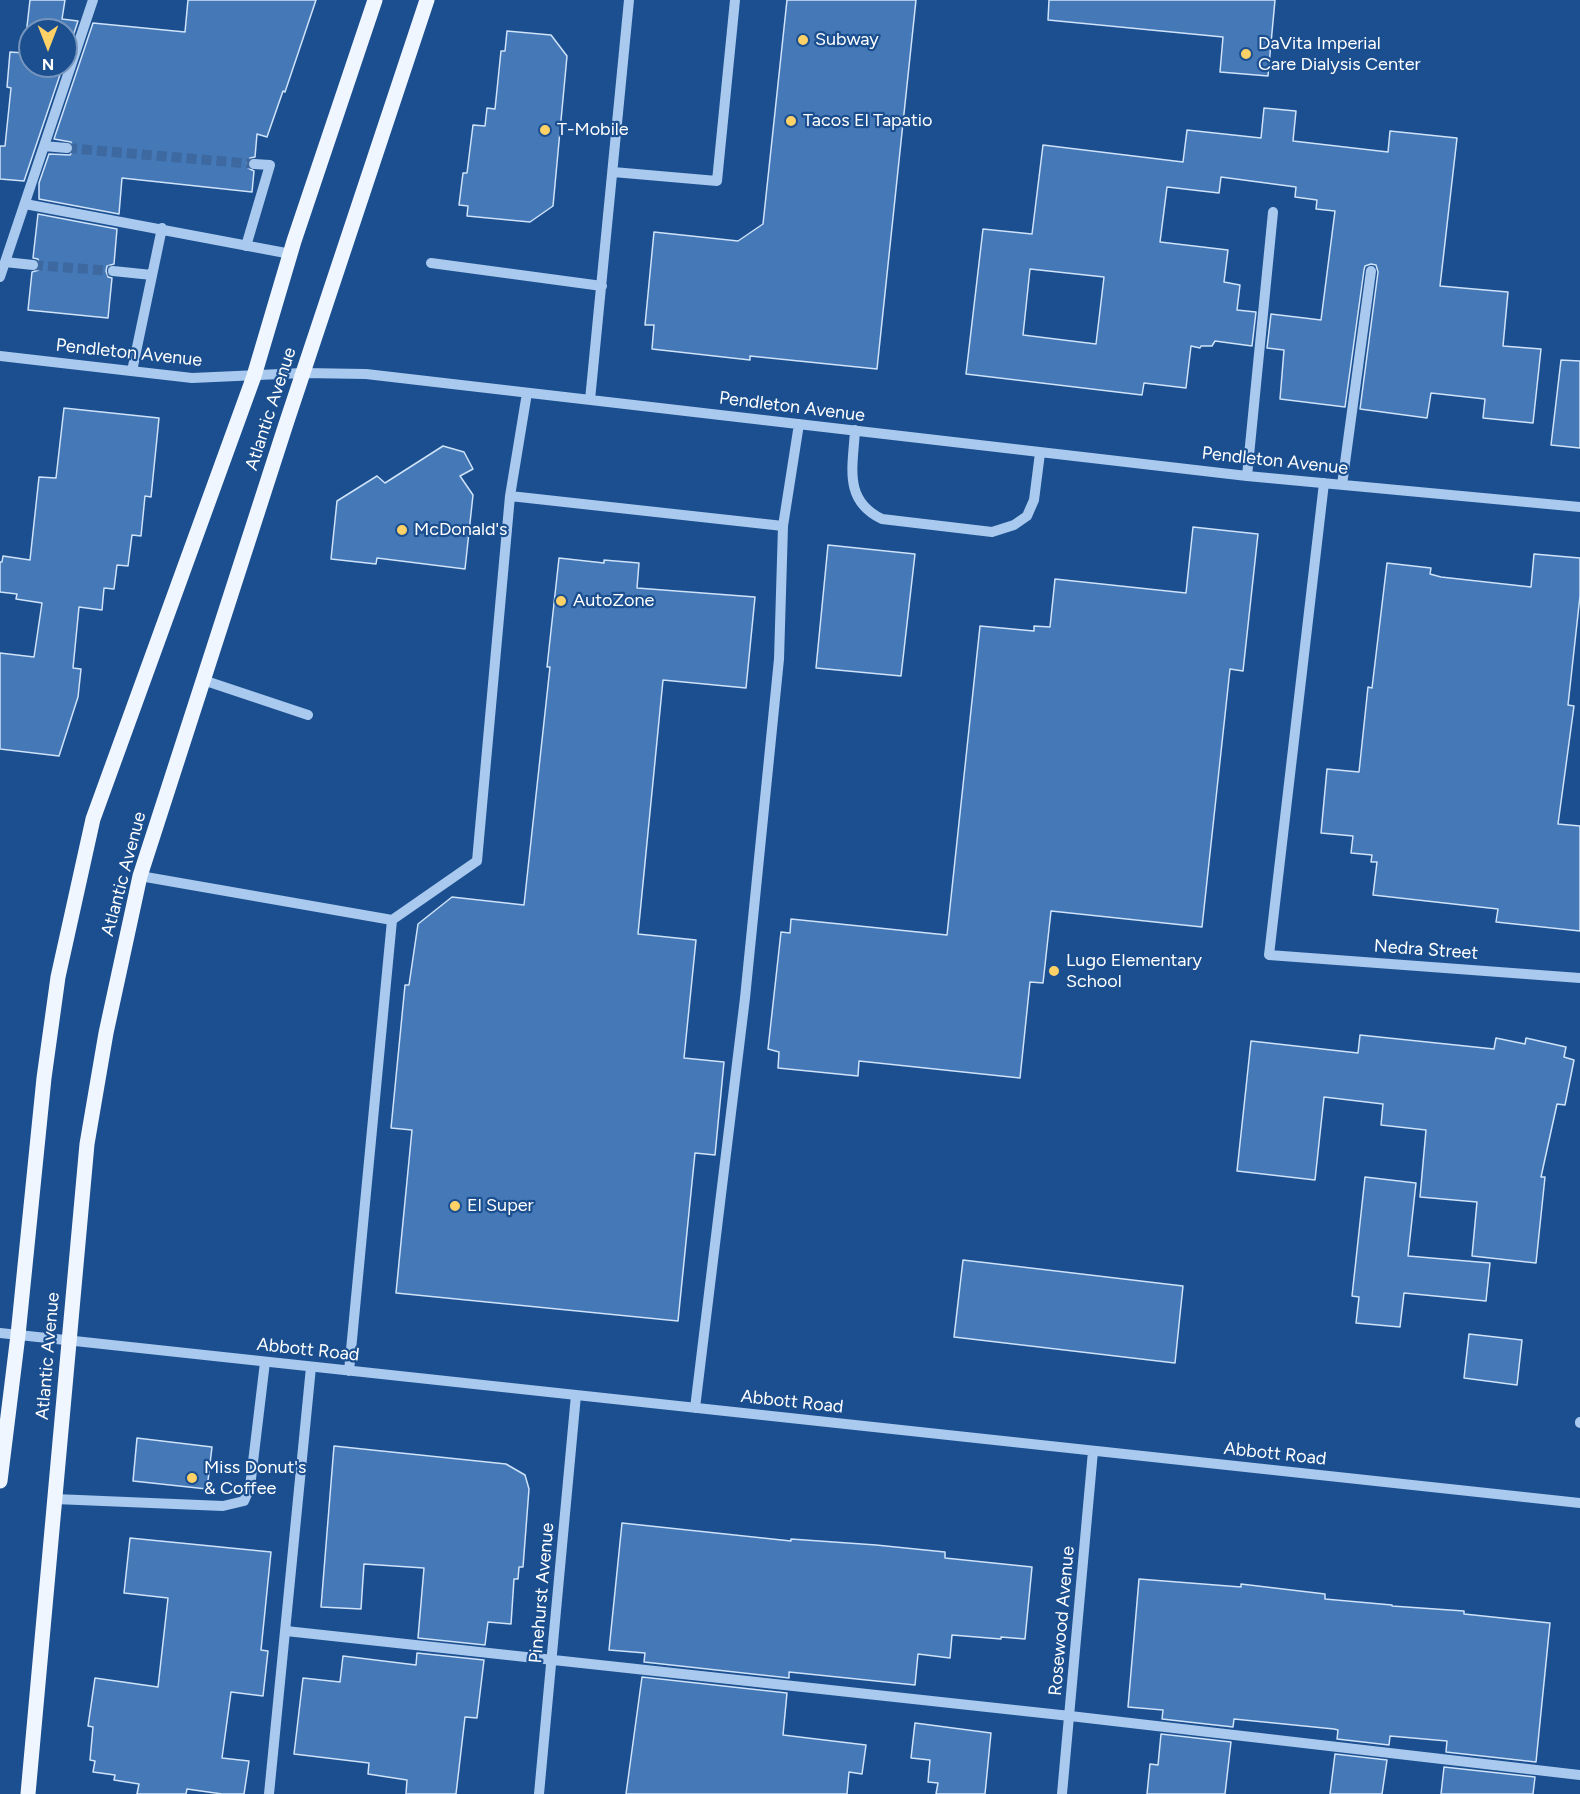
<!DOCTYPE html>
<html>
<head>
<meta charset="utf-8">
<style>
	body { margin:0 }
	#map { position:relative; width:1580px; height:1794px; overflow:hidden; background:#1b4f8f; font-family:Figtree,sans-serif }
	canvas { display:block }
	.north { position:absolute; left:18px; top:18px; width:60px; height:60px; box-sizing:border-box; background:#1b4f8f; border:2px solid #7695bc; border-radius:50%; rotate:180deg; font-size:16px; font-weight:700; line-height:24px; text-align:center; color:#fff }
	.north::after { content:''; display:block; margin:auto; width:21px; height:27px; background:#ffd166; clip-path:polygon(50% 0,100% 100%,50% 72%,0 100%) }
</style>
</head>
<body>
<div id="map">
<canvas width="1580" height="1794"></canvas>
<div class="north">N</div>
</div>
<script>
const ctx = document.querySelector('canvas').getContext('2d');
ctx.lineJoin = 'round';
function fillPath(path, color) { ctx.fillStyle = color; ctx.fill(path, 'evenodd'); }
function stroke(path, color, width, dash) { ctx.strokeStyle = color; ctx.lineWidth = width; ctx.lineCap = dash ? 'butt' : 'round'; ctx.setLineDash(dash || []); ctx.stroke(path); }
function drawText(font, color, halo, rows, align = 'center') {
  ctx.font = font + ' Figtree,sans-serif'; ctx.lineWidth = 4.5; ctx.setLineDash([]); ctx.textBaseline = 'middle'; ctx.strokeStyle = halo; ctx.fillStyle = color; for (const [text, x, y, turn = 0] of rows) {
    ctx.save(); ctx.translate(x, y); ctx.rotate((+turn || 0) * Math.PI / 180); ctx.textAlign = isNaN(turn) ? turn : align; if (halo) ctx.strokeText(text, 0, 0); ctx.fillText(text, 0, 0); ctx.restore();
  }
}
const building = new Path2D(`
	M 30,0 L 65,0 L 62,19 L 78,21 L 66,57 L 66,30 L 30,30 L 30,66 L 63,66 L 24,181 L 0,179 L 0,146 L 5,146 L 11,88 L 7,87 L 10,52 L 24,53 Z
	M 188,0 L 316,0 L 285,92 L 283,91 L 267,137 L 257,134 L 255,157 L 250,158 L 247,163 L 248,168 L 254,171 L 252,192 L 122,178 L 119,214 L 39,199 L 39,183 L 49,154 L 70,155 L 74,149 L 71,142 L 54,139 L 93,23 L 185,32 Z
	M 787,0 L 916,0 L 877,369 L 750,356 L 750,360 L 652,349 L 654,325 L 645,325 L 654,232 L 738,241 L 763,224 Z
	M 1049,0 L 1275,0 L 1268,76 L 1220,72 L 1223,37 L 1048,20 Z
	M 507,31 L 551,35 L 567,56 L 553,206 L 530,222 L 467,216 L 468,206 L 459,205 L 463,173 L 467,173 L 473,125 L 485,126 L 487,108 L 495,109 L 501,51 L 505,51 Z
	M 1264,108 L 1296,111 L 1293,141 L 1388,152 L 1390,131 L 1457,138 L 1440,286 L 1508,292 L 1503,346 L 1541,349 L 1533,423 L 1483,418 L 1485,399 L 1431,393 L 1427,418 L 1360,409 L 1378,272 L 1376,265 L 1371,264 L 1365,266 L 1364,270 L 1345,407 L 1280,399 L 1284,350 L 1267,348 L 1271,314 L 1321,320 L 1335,211 L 1316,209 L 1317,200 L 1295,197 L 1296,187 L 1221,177 L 1219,193 L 1167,187 L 1160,242 L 1228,250 L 1224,282 L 1240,285 L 1237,310 L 1256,312 L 1252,346 L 1215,341 L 1212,346 L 1201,346 L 1200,348 L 1191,346 L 1186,388 L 1144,383 L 1142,395 L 966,374 L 983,229 L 1032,234 L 1043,145 L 1183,162 L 1187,130 L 1261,138 ZM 1030,269 L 1104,277 L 1096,344 L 1023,335 Z
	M 38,214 L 117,229 L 114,264 L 107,266 L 106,271 L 108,277 L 112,278 L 108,318 L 28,310 L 32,272 L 39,270 L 40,265 L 38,259 L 33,258 Z
	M 1561,360 L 1580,361 L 1580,448 L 1551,445 Z
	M 64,408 L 159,418 L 151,497 L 145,496 L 141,536 L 132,535 L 128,566 L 117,565 L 114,589 L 104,588 L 102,610 L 79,607 L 73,668 L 81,669 L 78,697 L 59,756 L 0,749 L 0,653 L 34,657 L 42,603 L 16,599 L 17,594 L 0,592 L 0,562 L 2,562 L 3,556 L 30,560 L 39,477 L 56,478 Z
	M 443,446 L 464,452 L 473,469 L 460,476 L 473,495 L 465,569 L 377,558 L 376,564 L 331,559 L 337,501 L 377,476 L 385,483 Z
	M 1193,527 L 1258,534 L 1243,671 L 1230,669 L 1202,927 L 1051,911 L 1043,983 L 1030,982 L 1020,1078 L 859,1061 L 858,1076 L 778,1068 L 779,1052 L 768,1049 L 781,932 L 790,933 L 791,919 L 947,935 L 980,626 L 1034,631 L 1034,626 L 1050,627 L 1055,579 L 1186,593 Z
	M 828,545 L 915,554 L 901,676 L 816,668 Z
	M 1534,554 L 1580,558 L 1580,596 L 1568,705 L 1574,706 L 1558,824 L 1580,826 L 1580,931 L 1496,922 L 1498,909 L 1373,895 L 1377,862 L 1371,862 L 1372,855 L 1351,853 L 1353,836 L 1321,833 L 1327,769 L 1359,772 L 1368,687 L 1372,688 L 1387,563 L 1431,568 L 1430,574 L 1441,577 L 1531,587 Z
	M 559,558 L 604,563 L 604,560 L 639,563 L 637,588 L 755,597 L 746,688 L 663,680 L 638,934 L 696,940 L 684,1058 L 724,1062 L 715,1155 L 695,1153 L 678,1321 L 396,1293 L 412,1130 L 391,1128 L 405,985 L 409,985 L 418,924 L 452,897 L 524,905 L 550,667 L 547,667 Z
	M 1360,1035 L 1494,1049 L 1496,1038 L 1525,1044 L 1526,1038 L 1566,1047 L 1564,1057 L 1574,1060 L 1565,1105 L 1557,1104 L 1541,1177 L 1545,1177 L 1536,1263 L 1472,1256 L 1477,1202 L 1420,1197 L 1426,1130 L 1381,1125 L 1383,1104 L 1324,1097 L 1315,1180 L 1237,1171 L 1251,1041 L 1358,1053 Z
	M 1365,1177 L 1416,1183 L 1408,1256 L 1490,1263 L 1486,1301 L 1404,1293 L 1400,1327 L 1356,1323 L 1359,1297 L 1352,1296 Z
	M 963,1260 L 1183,1286 L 1175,1363 L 954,1337 Z
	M 1469,1334 L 1522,1340 L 1517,1385 L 1464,1378 Z
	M 137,1438 L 212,1447 L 207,1489 L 133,1481 Z
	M 334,1446 L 506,1464 L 525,1475 L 529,1489 L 523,1567 L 519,1567 L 518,1579 L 514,1579 L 511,1624 L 488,1622 L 485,1645 L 418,1638 L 424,1568 L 364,1564 L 361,1609 L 321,1607 Z
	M 622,1523 L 791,1541 L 791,1539 L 876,1545 L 945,1552 L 945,1558 L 1032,1567 L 1025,1639 L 1001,1637 L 1001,1639 L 952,1635 L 950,1658 L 918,1654 L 915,1685 L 789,1672 L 789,1678 L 644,1662 L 645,1653 L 609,1650 Z
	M 130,1538 L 271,1552 L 261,1650 L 268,1651 L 263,1696 L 231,1692 L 222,1758 L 249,1761 L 244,1794 L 222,1794 L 187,1789 L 186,1794 L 137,1794 L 139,1784 L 114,1780 L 115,1775 L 93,1772 L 95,1761 L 90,1760 L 93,1727 L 88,1726 L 95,1678 L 158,1687 L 168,1598 L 124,1593 Z
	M 1139,1579 L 1241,1587 L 1241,1584 L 1325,1594 L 1325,1599 L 1392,1605 L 1392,1606 L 1464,1611 L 1464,1614 L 1550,1623 L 1536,1762 L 1446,1752 L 1447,1741 L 1390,1736 L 1389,1745 L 1337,1739 L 1338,1730 L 1334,1729 L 1234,1719 L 1233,1727 L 1162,1719 L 1163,1710 L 1128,1707 Z
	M 417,1653 L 484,1660 L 477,1718 L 465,1717 L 456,1794 L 406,1794 L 407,1780 L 368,1774 L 369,1763 L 294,1754 L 303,1678 L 340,1682 L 343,1656 L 416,1665 Z
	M 642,1677 L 787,1693 L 783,1735 L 866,1745 L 862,1774 L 849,1772 L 847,1794 L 626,1794 Z
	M 915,1723 L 991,1733 L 985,1794 L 936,1794 L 938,1783 L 928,1782 L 930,1760 L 911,1758 Z
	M 1161,1734 L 1231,1742 L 1225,1794 L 1147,1794 L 1150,1764 L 1158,1765 Z
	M 1335,1754 L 1387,1760 L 1382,1794 L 1330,1794 Z
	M 1444,1767 L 1535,1777 L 1533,1794 L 1441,1794 Z`);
fillPath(building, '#4478b7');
stroke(building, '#cfe3fa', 1.5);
stroke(new Path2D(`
	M 67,148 L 254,164
	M 33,265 L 113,271`), '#3d69a0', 10, [10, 5]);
stroke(new Path2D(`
	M 44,146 L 67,148
	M 613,172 L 717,181 L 735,0
	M 25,204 L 291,254
	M 246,246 L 270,165 L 254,164
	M 5,262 L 33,265
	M 431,263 L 602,286
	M 113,271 L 152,275
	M 0,277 L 93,0
	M 0,356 L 192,378 L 303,373 L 366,374 L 1247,476 L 1580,507
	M 132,371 L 162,228
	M 590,400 L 629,0
	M 855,430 C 853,467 843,500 882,519 L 992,532 L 1014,525 L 1027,516 L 1034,500 L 1040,453
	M 1247,476 L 1273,212
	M 1324,483 L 1269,955 L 1580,978
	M 1342,485 L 1371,271
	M 510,496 L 783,526 L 799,424
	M 203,680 L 308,715
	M 140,876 L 392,920
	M 0,1333 L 1580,1503
	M 349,1371 L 392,920 L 477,861 L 510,496 L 527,393
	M 695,1408 L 745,998 L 779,659 L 783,526
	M 1580,1422 L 1580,1423
	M 55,1499 L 223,1506 L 244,1501 L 250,1487 L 265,1362
	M 286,1631 L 1070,1716 L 1580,1775
	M 269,1794 L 311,1367
	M 539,1794 L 576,1395
	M 1062,1794 L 1093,1451`), '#a9c9ee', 10);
stroke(new Path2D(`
	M 0,1481 L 18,1335 L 44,1078 L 58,977 L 93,819 L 254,376 L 294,241 L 375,0
	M 28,1794 L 87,1144 L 106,1033 L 140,876 L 286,424 L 427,0`), '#f0f6ff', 15);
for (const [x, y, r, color] of [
	[803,40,6,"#ffd166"],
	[1246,54,6,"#ffd166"],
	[791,121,6,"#ffd166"],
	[545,130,6,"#ffd166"],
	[402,530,6,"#ffd166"],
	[561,601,6,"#ffd166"],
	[1054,971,6,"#ffd166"],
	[455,1206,6,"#ffd166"],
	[192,1478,6,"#ffd166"]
]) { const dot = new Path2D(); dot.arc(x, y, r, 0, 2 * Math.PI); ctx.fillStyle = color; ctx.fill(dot); stroke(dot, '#1b4f8f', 2); }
drawText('18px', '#fff', '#1b4f8f', [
	["Subway",815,40],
	["DaVita Imperial",1258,44],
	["Care Dialysis Center",1258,65],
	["Tacos El Tapatio",803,121],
	["T-Mobile",557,130],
	["McDonald's",414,530],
	["AutoZone",573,601],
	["Lugo Elementary",1066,961],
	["School",1066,982],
	["El Super",467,1206],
	["Miss Donut's",204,1468],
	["& Coffee",204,1489]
], 'left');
drawText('18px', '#fff', '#1b4f8f', [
	["Pendleton Avenue",129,353,6],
	["Pendleton Avenue",792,407,7],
	["Atlantic Avenue",271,409,-72],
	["Pendleton Avenue",1275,461,6],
	["Atlantic Avenue",124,874,-75],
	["Nedra Street",1426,950,4],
	["Abbott Road",308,1350,6],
	["Atlantic Avenue",48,1356,-85],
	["Abbott Road",792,1402,6],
	["Abbott Road",1275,1454,6],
	["Pinehurst Avenue",542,1593,-85],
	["Rosewood Avenue",1062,1621,-85]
]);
</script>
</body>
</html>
